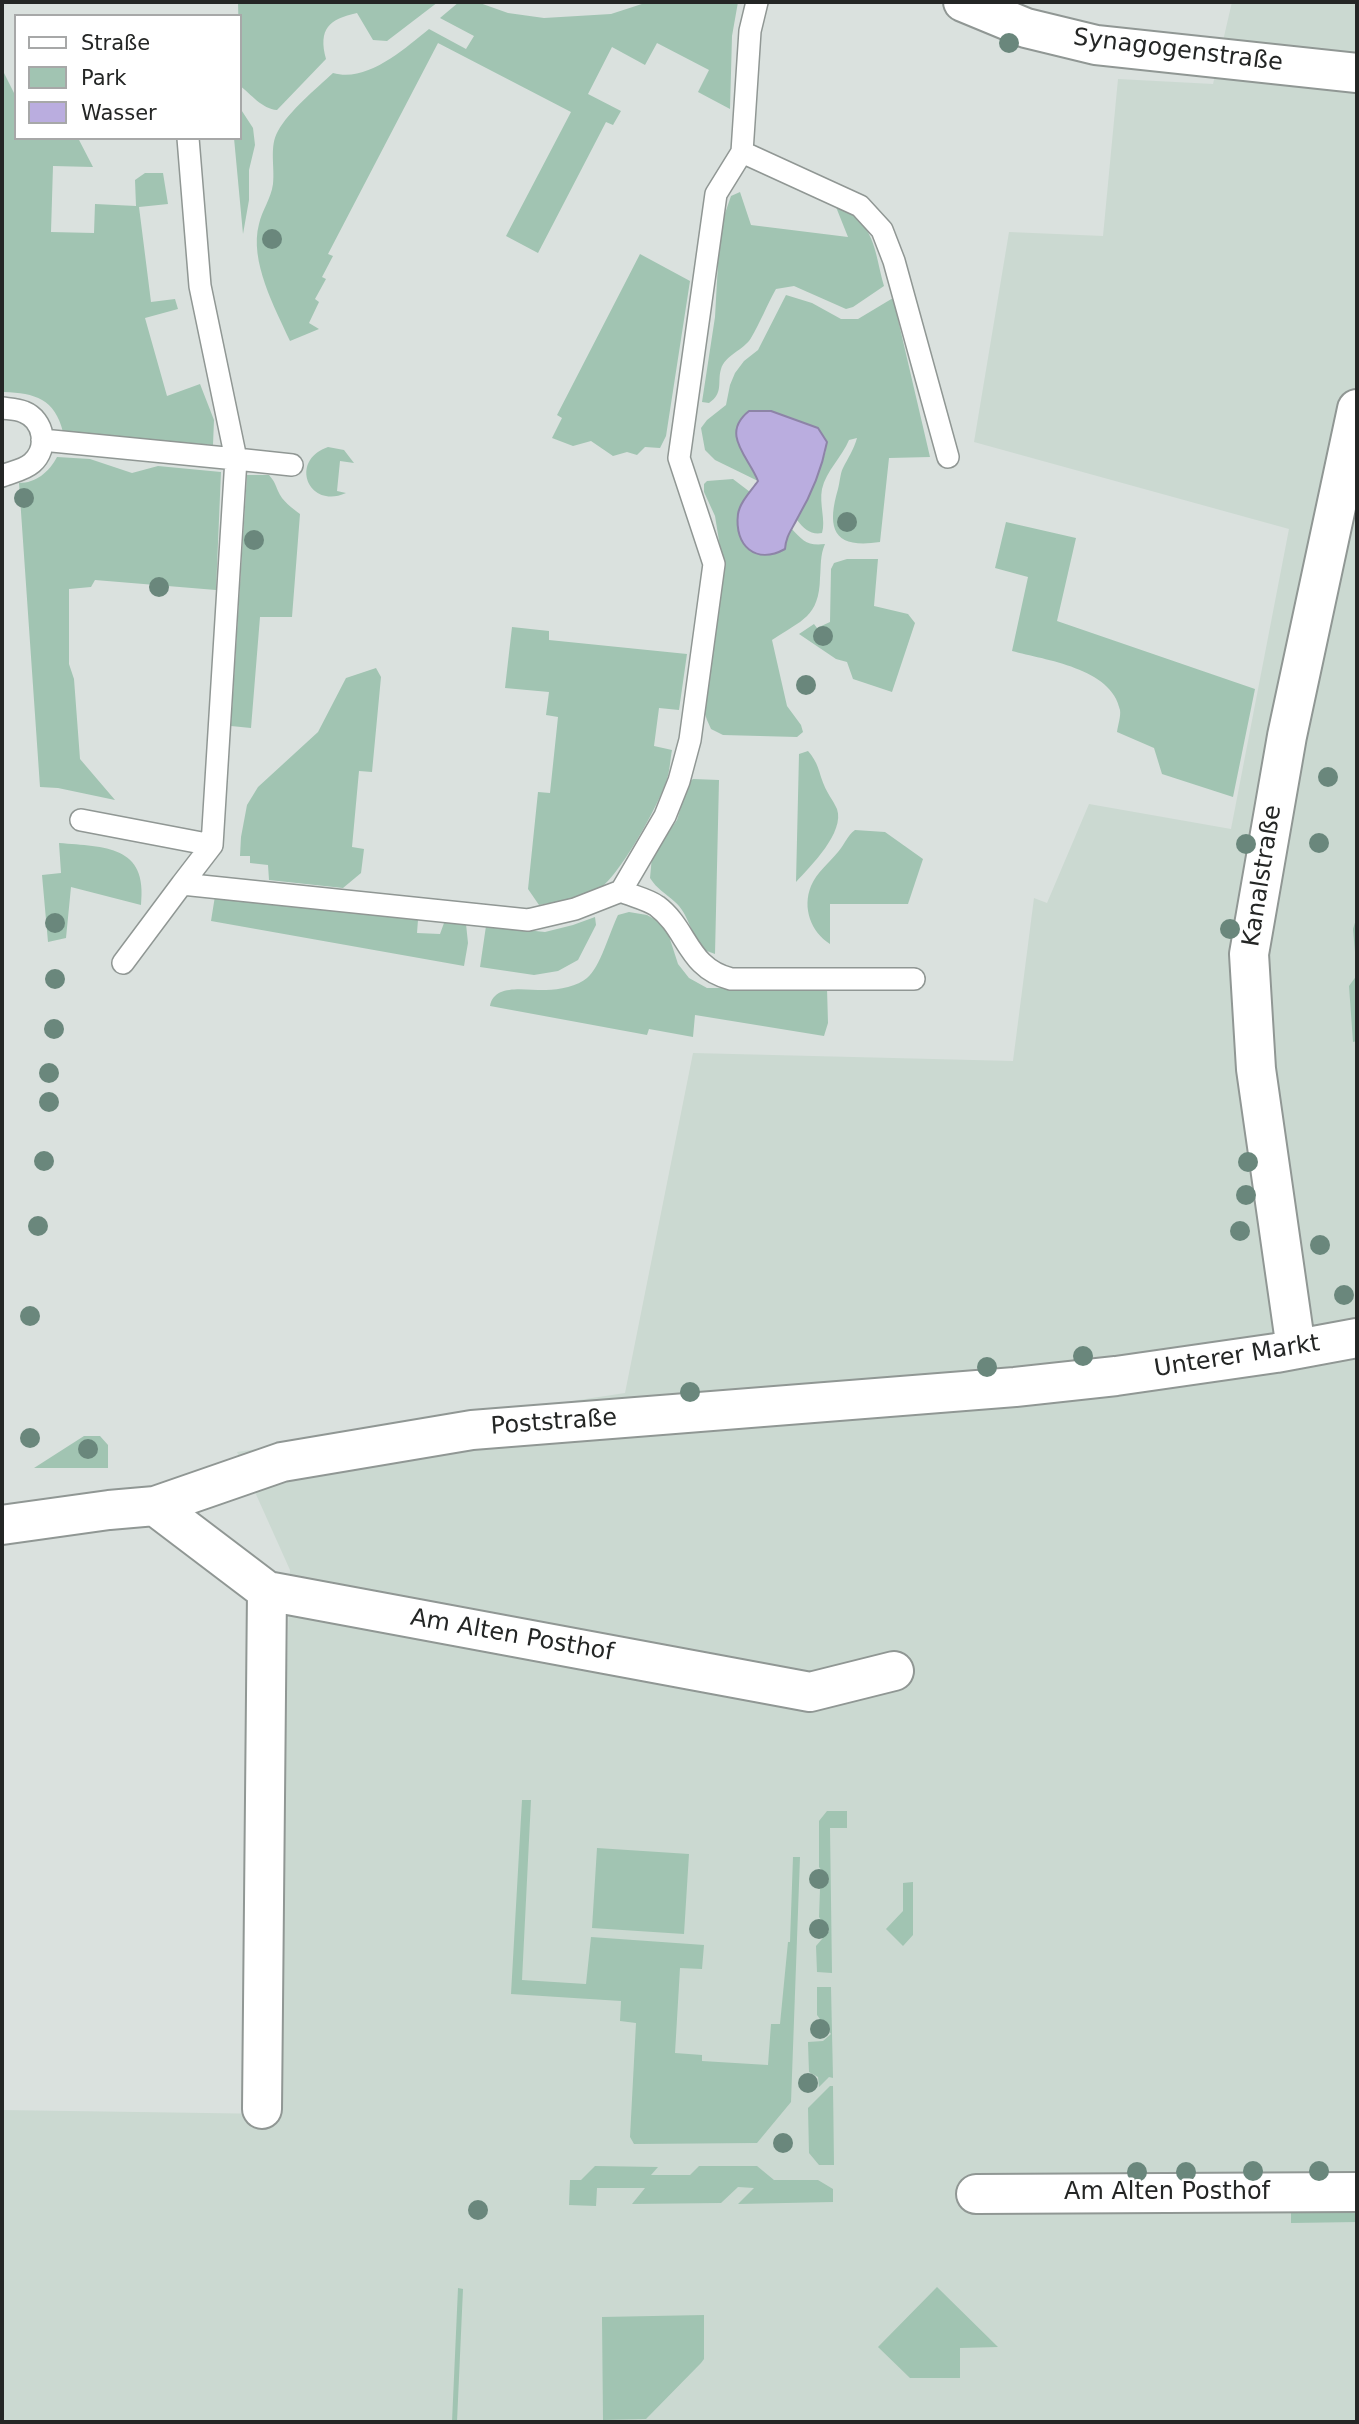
<!DOCTYPE html>
<html>
<head>
<meta charset="utf-8">
<style>
	body { margin:0 }
	#map { position:relative; width:1359px; height:2424px; overflow:hidden; background:#dae1de; font-family:"DejaVu Sans",sans-serif }
	canvas { display:block }
	.frame { position:absolute; inset:0; border:4px solid #242625; pointer-events:none }
	.legend { position:absolute; left:14px; top:14px; width:228px; height:126px; box-sizing:border-box; background:#fff; border:2px solid #a7a8a8; margin:0; padding:9px 12px; list-style:none; font-size:21px; color:#242625 }
	.legend li { display:flex; align-items:center; gap:14px; height:35px }
	.legend b { width:35px; border:2px solid #a7a8a8 }
</style>
</head>
<body>
<div id="map">
<canvas width="1359" height="2424"></canvas>
<div class="frame"></div>
<ul class="legend">
<li><b style="height:9px;background:#fff"></b>Straße</li>
<li><b style="height:19px;background:#a1c4b2"></b>Park</li>
<li><b style="height:19px;background:#baaddf"></b>Wasser</li>
</ul>
</div>
<script>
const ctx = document.querySelector('canvas').getContext('2d');
ctx.lineJoin = 'round';
function fillPath(path, color) { ctx.fillStyle = color; ctx.fill(path, 'evenodd'); }
function stroke(path, color, width, dash) { ctx.strokeStyle = color; ctx.lineWidth = width; ctx.lineCap = dash ? 'butt' : 'round'; ctx.setLineDash(dash || []); ctx.stroke(path); }
function drawText(font, color, halo, rows, align = 'center') {
  ctx.font = font + ' "DejaVu Sans",sans-serif'; ctx.lineWidth = 5; ctx.setLineDash([]); ctx.textBaseline = 'middle'; ctx.strokeStyle = halo; ctx.fillStyle = color; for (const [text, x, y, turn = 0] of rows) {
    ctx.save(); ctx.translate(x, y); ctx.rotate((+turn || 0) * Math.PI / 180); ctx.textAlign = isNaN(turn) ? turn : align; if (halo) ctx.strokeText(text, 0, 0); ctx.fillText(text, 0, 0); ctx.restore();
  }
}
fillPath(new Path2D(`
	M 1232,2 L 1357,2 L 1357,2422 L 2,2422 L 2,2110 L 273,2114 L 290,1570 L 237,1452 L 625,1393 L 693,1053 L 1013,1061 L 1034,898 L 1047,903 L 1089,804 L 1231,829 L 1289,529 L 974,442 L 1009,232 L 1103,236 L 1118,79 L 1213,84 Z`), '#cbd9d1');
fillPath(new Path2D(`
	M 238,2 L 438,2 L 387,41 L 373,40 L 357,13 C 329,19 318,29 326,59 L 277,110 C 262,109 251,94 240,86 Z
	M 459,2 L 477,2 L 508,13 L 544,18 L 611,14 L 648,2 L 738,2 L 732,36 L 730,109 L 698,92 L 709,70 L 657,43 L 645,65 L 612,47 L 588,94 L 621,111 L 613,125 L 606,122 L 538,253 L 506,236 L 571,112 L 438,43 L 328,254 L 333,256 L 322,277 L 326,279 L 315,299 L 319,302 L 309,323 L 319,329 L 290,341 C 275,308 249,261 259,224 C 262,210 271,199 273,184 C 275,167 269,146 278,131 C 289,111 316,89 333,73 C 367,83 404,49 429,29 L 466,49 L 474,36 L 440,18 Z
	M 2,69 L 16,97 L 16,138 L 78,138 L 93,167 L 53,166 L 51,232 L 94,233 L 95,204 L 136,206 L 135,180 L 145,173 L 163,173 L 168,204 L 139,207 L 151,302 L 175,299 L 178,309 L 145,318 L 167,396 L 200,384 L 214,420 L 213,445 L 63,432 C 55,399 35,393 4,392 L 2,374 Z
	M 240,108 L 253,128 L 255,145 L 249,170 L 249,200 L 243,234 L 234,138 L 240,138 Z
	M 740,192 L 751,225 L 848,237 L 836,207 C 875,220 874,250 884,286 L 853,307 L 846,309 L 794,286 L 776,289 C 767,305 760,323 751,338 C 744,350 725,355 721,369 C 717,382 724,393 709,403 L 702,402 L 715,317 L 720,228 L 731,196 Z
	M 640,254 L 690,281 L 666,436 L 660,448 L 645,447 L 637,455 L 627,452 L 613,456 L 591,441 L 573,446 L 552,438 L 562,418 L 557,415 Z
	M 786,295 L 812,303 L 841,319 L 858,319 L 893,298 L 930,457 L 889,458 L 880,542 C 834,549 826,530 838,489 C 840,482 840,474 843,468 C 848,458 854,449 857,438 L 849,440 C 842,457 826,471 822,489 C 819,504 826,521 822,533 C 811,535 804,529 797,520 L 825,454 L 827,442 L 748,462 L 758,481 L 715,460 L 705,450 L 701,428 L 707,420 L 726,405 L 730,385 L 735,373 L 744,361 L 758,350 Z
	M 328,447 L 344,450 L 354,463 L 340,461 L 337,491 L 346,493 C 309,510 288,461 328,447 Z
	M 57,457 L 90,459 L 132,473 L 158,466 L 221,472 L 216,590 L 95,580 L 91,587 L 69,589 L 69,664 L 74,679 L 80,759 L 115,800 L 58,788 L 40,787 L 19,483 C 36,483 49,472 57,457 Z
	M 247,475 L 269,475 C 275,482 275,484 278,491 C 282,501 292,508 300,514 L 292,617 L 260,617 L 251,728 L 231,726 Z
	M 733,479 L 750,492 L 746,497 L 786,537 L 791,528 C 803,541 807,546 825,544 C 820,555 821,566 820,578 C 819,617 802,620 772,640 L 787,706 L 801,725 L 803,732 L 797,737 L 723,735 L 711,729 L 707,720 L 704,711 L 719,599 L 721,553 L 715,516 L 704,492 L 704,484 L 707,481 Z
	M 1006,522 L 1076,538 L 1057,621 L 1255,689 L 1233,797 L 1162,774 L 1154,748 L 1117,732 C 1118,725 1121,716 1120,710 C 1112,668 1045,660 1012,651 L 1028,577 L 995,568 Z
	M 847,559 L 878,559 L 874,606 L 908,614 L 915,623 L 892,692 L 853,679 L 847,662 L 836,659 L 799,634 L 814,624 L 817,628 L 830,622 L 831,569 L 834,563 Z
	M 512,627 L 549,631 L 549,640 L 687,654 L 679,710 L 659,708 L 654,746 L 672,750 C 670,760 670,772 666,782 C 657,808 619,877 597,891 C 584,899 554,902 539,905 L 528,889 L 538,792 L 550,793 L 558,717 L 546,715 L 549,692 L 505,688 Z
	M 376,668 L 381,677 L 372,772 L 359,771 L 352,847 L 364,849 L 361,873 L 343,888 L 269,880 L 268,865 L 250,863 L 250,856 L 240,856 L 241,837 L 247,805 L 258,787 L 318,732 L 346,678 Z
	M 808,751 C 819,764 818,770 824,785 C 827,793 833,800 837,809 C 845,832 811,866 796,882 L 799,754 Z
	M 693,779 L 719,780 L 715,954 L 699,948 C 692,933 687,912 675,902 C 665,893 657,889 650,878 L 652,856 L 677,820 L 689,782 Z
	M 855,830 L 885,832 L 923,859 L 908,904 L 830,904 L 830,944 C 811,932 802,908 811,886 C 817,872 829,863 838,852 C 845,844 847,836 855,830 Z
	M 59,843 C 105,847 148,845 141,905 L 71,887 L 66,938 L 48,942 L 42,875 L 61,873 Z
	M 215,896 L 418,920 L 417,933 L 440,934 L 444,923 L 466,924 L 468,943 L 464,966 L 211,921 Z
	M 629,912 L 647,915 L 661,923 L 668,933 L 678,964 L 689,978 L 707,988 L 827,988 L 828,1023 L 824,1036 L 695,1015 L 693,1037 L 649,1029 L 647,1035 L 490,1006 C 494,982 529,991 546,990 C 559,990 578,986 587,978 C 600,968 610,931 618,915 Z
	M 1357,916 L 1357,1041 L 1353,1042 L 1349,986 L 1357,975 L 1353,929 Z
	M 595,917 L 596,925 L 578,960 L 558,971 L 534,975 L 480,967 L 486,926 L 545,932 L 573,925 Z
	M 84,1436 L 100,1436 L 108,1445 L 108,1468 L 34,1468 Z
	M 522,1800 L 531,1800 L 522,1980 L 586,1984 L 591,1937 L 704,1945 L 702,1969 L 680,1968 L 675,2053 L 702,2055 L 702,2061 L 768,2065 L 771,2024 L 780,2024 L 788,1942 L 790,1942 L 793,1857 L 800,1857 L 791,2102 L 757,2143 L 634,2144 L 630,2137 L 636,2023 L 620,2021 L 621,2001 L 511,1994 Z
	M 827,1811 L 847,1811 L 847,1828 L 830,1828 L 832,1973 L 817,1972 L 816,1946 L 829,1931 L 819,1917 L 820,1889 L 829,1880 L 819,1867 L 819,1821 Z
	M 597,1848 L 689,1854 L 684,1934 L 592,1928 Z
	M 913,1882 L 913,1935 L 903,1946 L 886,1929 L 903,1911 L 903,1883 Z
	M 817,1987 L 831,1987 L 833,2078 L 829,2077 L 819,2087 L 818,2077 L 809,2072 L 808,2042 L 823,2041 L 831,2034 L 817,2015 Z
	M 830,2086 L 833,2086 L 834,2165 L 819,2165 L 809,2153 L 808,2108 Z
	M 595,2166 L 658,2167 L 651,2175 L 690,2175 L 699,2166 L 757,2166 L 774,2180 L 818,2180 L 833,2189 L 833,2202 L 738,2204 L 754,2188 L 738,2187 L 721,2203 L 632,2204 L 645,2188 L 597,2188 L 596,2206 L 569,2205 L 570,2180 L 581,2180 Z
	M 1357,2208 L 1357,2222 L 1291,2223 L 1291,2209 Z
	M 937,2287 L 998,2347 L 960,2348 L 960,2378 L 910,2378 L 878,2347 Z
	M 458,2288 L 463,2289 L 457,2422 L 452,2422 Z
	M 704,2315 L 704,2359 L 701,2363 L 646,2419 L 603,2420 L 602,2317 Z`), '#a1c4b2');
const water = new Path2D(`
	M 749,411 L 771,411 L 818,428 L 827,442 C 822,468 810,497 797,519 C 791,531 786,536 785,549 C 756,565 734,546 738,514 C 740,502 751,491 758,481 C 748,456 720,434 749,411 Z`);
fillPath(water, '#baaddf');
stroke(water, '#8d84a7', 2);
const lane = new Path2D(`
	M 742,152 L 860,206 L 882,230 L 894,261 L 948,457
	M 2,408 C 9,409 17,409 24,412 C 44,420 49,448 32,463 C 24,470 12,472 2,476
	M 42,440 L 236,459 L 200,286 L 188,138
	M 81,820 L 212,845
	M 182,884 L 212,845 L 236,459 L 292,465
	M 621,891 L 665,816 L 679,781 L 690,740 L 714,564 L 679,458 L 716,194 L 742,152 L 750,31 L 757,2
	M 123,963 L 182,884 L 528,920 L 575,909 L 621,891 C 632,896 647,899 657,906 C 688,929 687,968 731,979 L 914,979`);
const street = new Path2D(`
	M 963,2 L 1026,28 L 1096,45 L 1357,73
	M 1296,1349 L 1256,1069 L 1249,954 L 1287,736 L 1357,409
	M 155,1506 L 267,1591 L 810,1692 L 894,1671
	M 2,1525 L 109,1510 L 155,1506 L 282,1462 L 472,1430 L 1015,1387 L 1116,1376 L 1276,1353 L 1357,1338
	M 262,2109 L 267,1591
	M 976,2194 L 1357,2192`);
stroke(lane, '#909794', 24);
stroke(street, '#909794', 42);
stroke(lane, '#fff', 21);
stroke(street, '#fff', 38);
ctx.fillStyle = '#6a877c';
for (const [x, y] of [
	[1009,43],
	[272,239],
	[24,498],
	[847,522],
	[254,540],
	[159,587],
	[823,636],
	[806,685],
	[1328,777],
	[1319,843],
	[1246,844],
	[55,923],
	[1230,929],
	[55,979],
	[54,1029],
	[49,1073],
	[49,1102],
	[44,1161],
	[1248,1162],
	[1246,1195],
	[38,1226],
	[1240,1231],
	[1320,1245],
	[1344,1295],
	[30,1316],
	[1083,1356],
	[987,1367],
	[690,1392],
	[30,1438],
	[88,1449],
	[819,1879],
	[819,1929],
	[820,2029],
	[808,2083],
	[783,2143],
	[1253,2171],
	[1319,2171],
	[1137,2172],
	[1186,2172],
	[478,2210]
]) { ctx.beginPath(); ctx.arc(x, y, 10, 0, 2 * Math.PI); ctx.fill(); }
drawText('24px', '#242625', '#fff', [
	["Synagogenstraße",1178,51,7],
	["Kanalstraße",1263,876,-81],
	["Unterer Markt",1237,1357,-9],
	["Poststraße",554,1423,-4],
	["Am Alten Posthof",512,1636,10],
	["Am Alten Posthof",1167,2193]
]);
</script>
</body>
</html>
